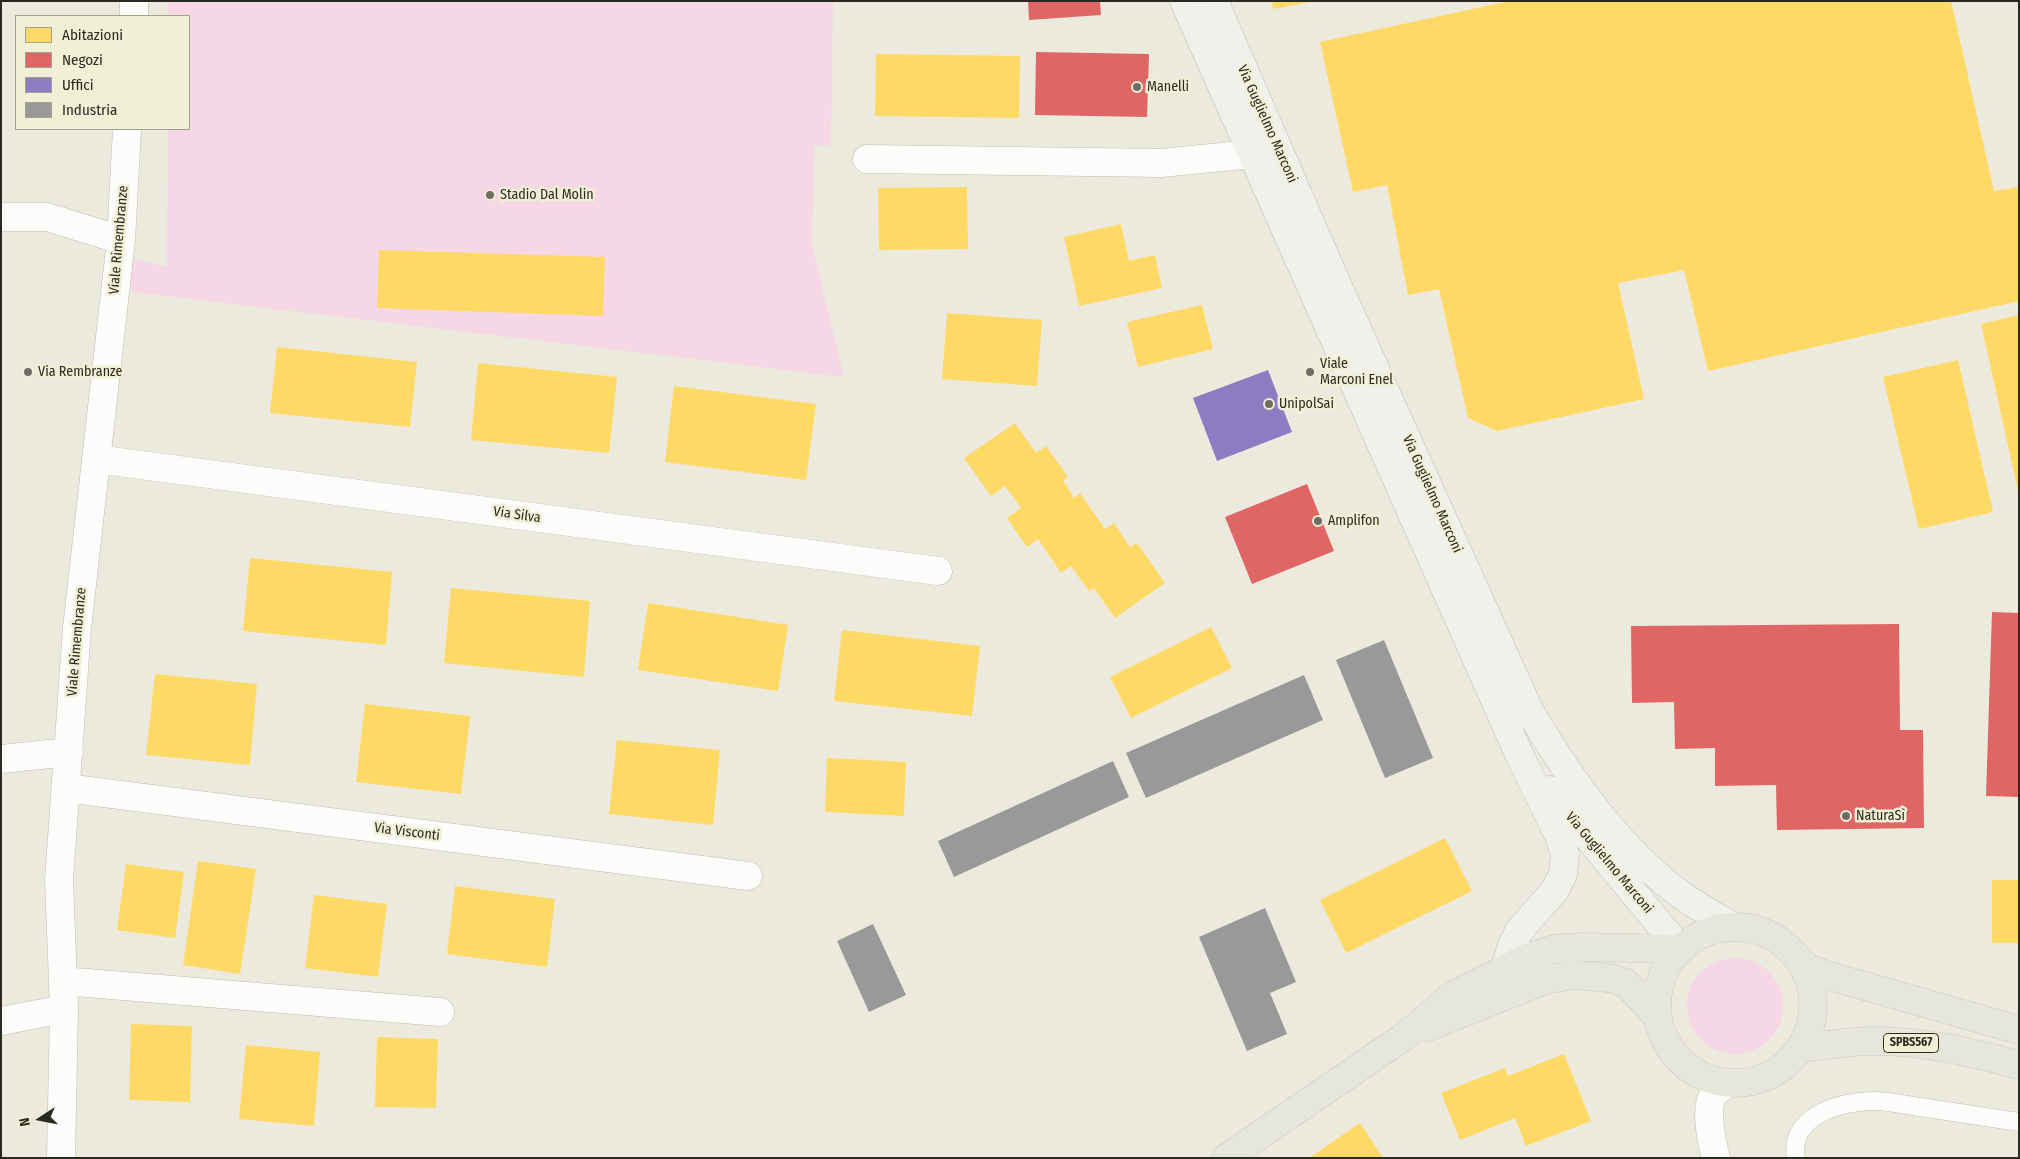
<!DOCTYPE html>
<html>
<head>
<meta charset="utf-8">
<style>
	body { margin:0 }
	#map { position:relative; width:2020px; height:1159px; overflow:hidden; background:#eceadd; font-family:"Fira Sans Condensed",sans-serif }
	canvas { display:block }
	.frame { position:absolute; inset:0; border:2px solid #2b2a21; pointer-events:none }
	.legend { position:absolute; left:15px; top:15px; width:175px; height:115px; box-sizing:border-box; background:#f2efd7; border:1px solid #a2a08e; margin:0; padding:6px 9px; list-style:none; font-size:15px; color:#2b2a21 }
	.legend li { display:flex; align-items:center; gap:10px; height:25px }
	.legend b { width:25px; border:1px solid #a2a08e }
	.north { position:absolute; left:15px; top:1094px; width:50px; height:50px; -webkit-text-stroke:4px #f2efd7; paint-order:stroke; rotate:259deg; font-size:14px; font-weight:700; line-height:20px; text-align:center; color:#2b2a21 }
	.north::after { content:''; display:block; margin:auto; width:18px; height:22px; background:#2b2a21; clip-path:polygon(50% 0,100% 100%,50% 72%,0 100%) }
</style>
</head>
<body>
<div id="map">
<canvas width="2020" height="1159"></canvas>
<div class="frame"></div>
<ul class="legend">
<li><b style="height:14px;background:#ffd966"></b>Abitazioni</li>
<li><b style="height:14px;background:#e06666"></b>Negozi</li>
<li><b style="height:14px;background:#8e7cc3"></b>Uffici</li>
<li><b style="height:14px;background:#999"></b>Industria</li>
</ul>
<div class="north">N</div>
</div>
<script>
const ctx = document.querySelector('canvas').getContext('2d');
ctx.lineJoin = 'round';
function fillPath(path, color) { ctx.fillStyle = color; ctx.fill(path, 'evenodd'); }
function stroke(path, color, width, dash) { ctx.strokeStyle = color; ctx.lineWidth = width; ctx.lineCap = dash ? 'butt' : 'round'; ctx.setLineDash(dash || []); ctx.stroke(path); }
function drawText(font, color, halo, rows, align = 'center') {
  ctx.font = font + ' "Fira Sans Condensed",sans-serif'; ctx.lineWidth = 5; ctx.setLineDash([]); ctx.textBaseline = 'middle'; ctx.strokeStyle = halo; ctx.fillStyle = color; for (const [text, x, y, turn = 0] of rows) {
    ctx.save(); ctx.translate(x, y); ctx.rotate((+turn || 0) * Math.PI / 180); ctx.textAlign = isNaN(turn) ? turn : align; if (halo) ctx.strokeText(text, 0, 0); ctx.fillText(text, 0, 0); ctx.restore();
  }
}
fillPath(new Path2D(`
	M 168,1 L 833,1 L 831,145 L 814,145 L 812,246 L 844,377 L 124,291 L 127,258 L 167,267 L 168,129 L 189,129 L 189,16 L 168,16 Z
	M1687 1006a48 48 0 1 1 96 0a48 48 0 1 1-96 0Z`), '#f5d7e5');
fillPath(new Path2D(`
	M 1272,1 L 1311,1 L 1311,2 L 1273,9 Z
	M 1509,1 L 1951,1 L 1994,191 L 2019,187 L 2019,301 L 1708,371 L 1684,270 L 1618,283 L 1644,399 L 1497,431 L 1468,418 L 1439,289 L 1408,295 L 1387,185 L 1353,192 L 1320,42 Z
	M 876,54 L 1020,56 L 1019,118 L 875,116 Z
	M 967,187 L 968,249 L 879,250 L 878,188 Z
	M 1121,224 L 1129,261 L 1155,255 L 1162,288 L 1079,306 L 1064,237 Z
	M 379,250 L 605,257 L 603,316 L 377,308 Z
	M 1202,305 L 1213,349 L 1138,367 L 1127,322 Z
	M 947,313 L 1042,320 L 1037,386 L 942,379 Z
	M 2019,315 L 2019,490 L 2018,491 L 1981,324 Z
	M 277,347 L 417,362 L 410,427 L 270,413 Z
	M 1958,360 L 1993,512 L 1919,529 L 1883,377 Z
	M 478,363 L 617,377 L 609,453 L 471,440 Z
	M 674,386 L 816,404 L 806,480 L 665,462 Z
	M 1015,423 L 1036,453 L 1046,446 L 1068,477 L 1063,480 L 1074,498 L 1080,493 L 1105,529 L 1114,523 L 1130,547 L 1137,543 L 1165,583 L 1115,618 L 1094,588 L 1089,591 L 1071,566 L 1061,573 L 1038,539 L 1027,547 L 1007,518 L 1021,508 L 1005,486 L 991,496 L 964,458 Z
	M 250,558 L 392,572 L 386,645 L 243,631 Z
	M 451,588 L 590,601 L 584,677 L 444,663 Z
	M 648,603 L 788,625 L 778,691 L 638,670 Z
	M 1211,627 L 1232,668 L 1131,718 L 1110,677 Z
	M 842,630 L 980,646 L 972,716 L 834,701 Z
	M 155,674 L 257,684 L 250,765 L 146,755 Z
	M 365,704 L 470,716 L 461,794 L 356,782 Z
	M 617,740 L 720,750 L 713,825 L 609,814 Z
	M 827,758 L 906,762 L 904,816 L 825,812 Z
	M 1445,838 L 1472,891 L 1346,953 L 1320,900 Z
	M 198,861 L 256,869 L 240,974 L 183,965 Z
	M 126,864 L 184,872 L 175,938 L 117,930 Z
	M 1992,880 L 2019,880 L 2019,943 L 1992,943 Z
	M 455,886 L 555,899 L 547,967 L 447,954 Z
	M 314,895 L 387,904 L 378,977 L 305,968 Z
	M 131,1024 L 192,1026 L 190,1102 L 129,1100 Z
	M 377,1037 L 438,1039 L 436,1108 L 375,1107 Z
	M 246,1045 L 320,1052 L 314,1126 L 239,1119 Z
	M 1564,1054 L 1591,1121 L 1526,1146 L 1515,1118 L 1460,1140 L 1441,1093 L 1505,1068 L 1508,1076 Z
	M 1360,1123 L 1383,1158 L 1309,1158 Z`), '#ffd966');
fillPath(new Path2D(`
	M 1028,1 L 1100,1 L 1101,15 L 1029,20 Z
	M 1036,52 L 1149,54 L 1147,117 L 1035,115 Z
	M 1307,484 L 1334,551 L 1252,584 L 1225,517 Z
	M 1992,612 L 2019,613 L 2019,797 L 1986,796 Z
	M 1899,624 L 1900,730 L 1923,730 L 1924,828 L 1777,830 L 1776,785 L 1715,786 L 1715,748 L 1675,749 L 1674,702 L 1632,703 L 1631,626 Z`), '#e06666');
fillPath(new Path2D(`
	M 1268,370 L 1292,432 L 1217,461 L 1193,398 Z`), '#8e7cc3');
fillPath(new Path2D(`
	M 1384,640 L 1433,758 L 1385,778 L 1336,660 Z
	M 1304,675 L 1323,720 L 1146,798 L 1126,753 Z
	M 1113,761 L 1129,797 L 954,877 L 938,841 Z
	M 1265,908 L 1296,982 L 1270,993 L 1287,1034 L 1247,1051 L 1199,937 Z
	M 873,924 L 906,995 L 869,1012 L 837,941 Z`), '#999');
const service = new Path2D(`
	M 1796,1158 C 1788,1116 1841,1101 1874,1101 C 1889,1101 1905,1105 1920,1107 C 1953,1112 1986,1117 2019,1122`);
const minor = new Path2D(`
	M 134,16 L 134,1
	M 867,159 L 1161,163 L 1252,154
	M 1,217 L 47,217 L 121,240
	M 96,459 L 938,571
	M 1,759 L 69,752
	M 66,788 L 748,876
	M 63,981 L 440,1012
	M 1,1021 L 64,1009
	M 61,1158 L 64,1009 L 59,880 L 77,628 L 121,240 L 127,129`);
const tertiary = new Path2D(`
	M 1716,1158 C 1712,1143 1704,1107 1714,1094 C 1717,1090 1723,1086 1727,1083`);
const secondary = new Path2D(`
	M 1184,1 L 1519,754 L 1559,836 L 1565,855 L 1563,874 L 1555,890 L 1519,931 L 1511,948 L 1505,968
	M 1214,1 L 1340,291 L 1530,712 C 1570,779 1622,854 1687,899 C 1702,909 1718,918 1733,927
	M 1549,790 L 1680,949`);
const primary = new Path2D(`
	M1657 1005a78 78 0 1 1 156 0a78 78 0 1 1-156 0Z
	M 1795,955 L 1806,967 L 1826,975 L 2019,1030
	M 1428,1027 L 1545,980 L 1573,975 L 1609,978 L 1626,983 L 1657,1016
	M 1800,1048 C 1823,1045 1847,1042 1870,1041 C 1921,1040 1970,1052 2019,1065
	M 1226,1158 L 1405,1036 L 1453,995 L 1527,958 L 1554,949 L 1581,947 L 1680,949`);
stroke(service, '#bebdb3', 19);
stroke(minor, '#bebdb3', 29);
stroke(tertiary, '#bebdb3', 29);
stroke(secondary, '#bebdb3', 29);
stroke(primary, '#c9c9c2', 29);
stroke(service, '#fcfcfa', 18);
stroke(minor, '#fcfcfa', 28);
stroke(tertiary, '#fcfcfa', 28);
stroke(secondary, '#f1f1eb', 28);
stroke(primary, '#e7e6da', 28);
for (const [x, y, r, color] of [
	[1137,87,5,"#6f6d63"],
	[490,195,5,"#6f6d63"],
	[28,372,5,"#6f6d63"],
	[1310,372,5,"#6f6d63"],
	[1269,404,5,"#6f6d63"],
	[1318,521,5,"#6f6d63"],
	[1846,816,5,"#6f6d63"]
]) { const dot = new Path2D(); dot.arc(x, y, r, 0, 2 * Math.PI); ctx.fillStyle = color; ctx.fill(dot); stroke(dot, '#f2efd7', 2); }
for (const [x, y, w] of [
	[1911,1043,55]
]) { const box = new Path2D(); box.roundRect(x - w / 2, y - 9.5, w, 19, 4); ctx.fillStyle = '#f2efd7'; ctx.fill(box); stroke(box, '#2b2a21', 1); }
drawText('bold 12px', '#2b2a21', null, [
	["SPBS567",1911,1043]
]);
drawText('14px', '#2b2a21', '#f2efd7', [
	["Manelli",1147,87],
	["Stadio Dal Molin",500,195],
	["Viale",1320,364],
	["Marconi Enel",1320,380],
	["Via Rembranze",38,372],
	["UnipolSai",1279,404],
	["Amplifon",1328,521],
	["NaturaSì",1856,816]
], 'left');
drawText('14px', '#2b2a21', '#f2efd7', [
	["Via Guglielmo Marconi",1267,124,66],
	["Viale Rimembranze",119,240,-85],
	["Via Guglielmo Marconi",1432,494,66],
	["Via Silva",517,515,8],
	["Viale Rimembranze",77,642,-85],
	["Via Visconti",407,832,7],
	["Via Guglielmo Marconi",1609,863,50]
]);
</script>
</body>
</html>
